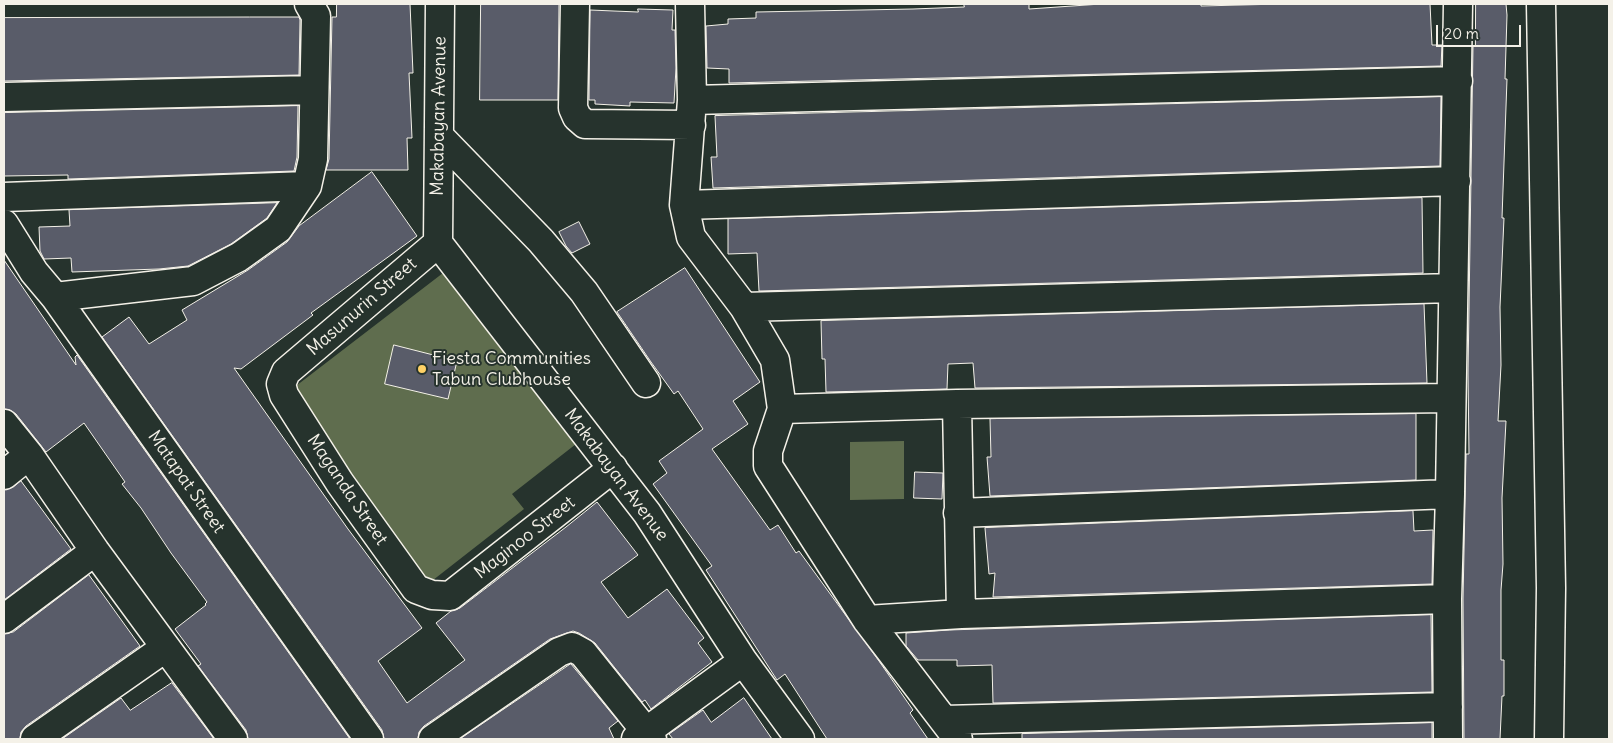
<!DOCTYPE html>
<html>
<head>
<meta charset="utf-8">
<style>
	body { margin:0 }
	#map { position:relative; width:1613px; height:743px; overflow:hidden; background:#26332d; font-family:Delius,sans-serif }
	canvas { display:block }
	.frame { position:absolute; inset:0; border:5px solid #f4f1e8; pointer-events:none }
	.scale { position:absolute; left:1436px; top:25px; width:85px; height:22px; box-sizing:border-box; border:2px solid #f4f1e8; border-top:0; padding-left:6px; font-size:15px; line-height:18px; white-space:nowrap; color:#f4f1e8; -webkit-text-stroke:4px #26332d; paint-order:stroke }
</style>
</head>
<body>
<div id="map">
<canvas width="1613" height="743"></canvas>
<div class="frame"></div>
<div class="scale">20 m</div>
</div>
<script>
const ctx = document.querySelector('canvas').getContext('2d');
ctx.lineJoin = 'round';
function fillPath(path, color) { ctx.fillStyle = color; ctx.fill(path, 'evenodd'); }
function stroke(path, color, width, dash) { ctx.strokeStyle = color; ctx.lineWidth = width; ctx.lineCap = dash ? 'butt' : 'round'; ctx.setLineDash(dash || []); ctx.stroke(path); }
function drawText(font, color, halo, rows, align = 'center') {
  ctx.font = font + ' Delius,sans-serif'; ctx.lineWidth = 4; ctx.setLineDash([]); ctx.textBaseline = 'middle'; ctx.strokeStyle = halo; ctx.fillStyle = color; for (const [text, x, y, turn = 0] of rows) {
    ctx.save(); ctx.translate(x, y); ctx.rotate((+turn || 0) * Math.PI / 180); ctx.textAlign = isNaN(turn) ? turn : align; if (halo) ctx.strokeText(text, 0, 0); ctx.fillText(text, 0, 0); ctx.restore();
  }
}
fillPath(new Path2D(`
	M 443,273 L 576,444 L 512,494 L 524,509 L 428,584 L 292,389 Z
	M 904,441 L 904,499 L 850,500 L 850,442 Z`), '#5f6d4e');
const building = new Path2D(`
	M 337,4 L 410,4 L 413,73 L 409,73 L 412,138 L 407,138 L 408,170 L 326,170 L 329,159 L 332,17 L 336,17 Z
	M 481,4 L 559,4 L 558,100 L 480,100 Z
	M 964,4 L 1029,4 L 1029,9 L 1101,4 L 1201,4 L 1201,6 L 1281,4 L 1430,4 L 1432,45 L 1442,45 L 1441,66 L 729,83 L 729,69 L 707,68 L 706,26 L 728,24 L 728,19 L 756,18 L 756,12 L 913,9 L 964,7 Z
	M 1476,4 L 1506,4 L 1507,15 L 1505,79 L 1507,79 L 1502,218 L 1504,218 L 1500,307 L 1501,365 L 1498,421 L 1506,421 L 1502,498 L 1503,564 L 1501,590 L 1501,660 L 1504,660 L 1504,696 L 1502,696 L 1500,739 L 1464,739 L 1463,599 L 1466,454 L 1469,454 L 1468,373 L 1473,46 L 1475,46 Z
	M 638,9 L 673,10 L 672,30 L 675,30 L 676,68 L 674,103 L 630,102 L 630,106 L 595,104 L 595,100 L 589,100 L 590,10 L 638,12 Z
	M 250,17 L 299,17 L 300,20 L 299,75 L 4,81 L 4,18 Z
	M 1441,97 L 1440,166 L 713,188 L 711,157 L 717,157 L 715,116 Z
	M 298,106 L 297,157 L 294,171 L 68,179 L 68,175 L 4,176 L 4,113 Z
	M 372,172 L 417,236 L 311,313 L 313,315 L 241,369 L 234,368 L 348,529 L 422,628 L 378,661 L 407,703 L 465,660 L 436,623 L 451,611 L 460,608 L 566,527 L 597,502 L 638,555 L 601,582 L 628,618 L 667,589 L 704,638 L 698,643 L 712,662 L 651,709 L 645,700 L 642,702 L 595,643 L 579,633 L 573,631 L 550,639 L 424,726 L 419,732 L 418,739 L 384,739 L 382,730 L 102,337 L 129,317 L 149,344 L 187,320 L 182,310 L 248,270 L 287,242 L 299,226 Z
	M 1422,198 L 1423,273 L 759,291 L 757,253 L 728,254 L 728,219 Z
	M 277,203 L 267,218 L 231,244 L 188,266 L 159,269 L 72,272 L 71,258 L 44,259 L 40,251 L 39,227 L 70,226 L 69,210 Z
	M 579,222 L 590,244 L 572,253 L 566,246 L 559,232 Z
	M 4,260 L 76,365 L 75,357 L 77,355 L 350,739 L 248,739 L 246,730 L 198,666 L 201,664 L 175,629 L 206,605 L 205,604 L 207,602 L 171,553 L 141,508 L 122,484 L 125,482 L 84,423 L 46,452 L 16,414 L 10,410 L 4,409 Z
	M 685,268 L 760,382 L 733,401 L 748,424 L 712,449 L 770,530 L 778,525 L 796,553 L 799,551 L 879,661 L 913,710 L 910,713 L 928,739 L 827,739 L 785,674 L 777,680 L 706,570 L 712,566 L 653,484 L 667,473 L 659,461 L 703,429 L 678,391 L 674,394 L 651,362 L 617,312 Z
	M 1424,304 L 1427,383 L 975,388 L 973,363 L 948,364 L 947,389 L 826,392 L 825,359 L 822,359 L 821,321 Z
	M 394,345 L 457,361 L 448,399 L 385,384 Z
	M 1416,414 L 1416,480 L 990,496 L 987,457 L 991,457 L 990,419 Z
	M 915,472 L 943,473 L 942,499 L 914,498 Z
	M 21,481 L 71,549 L 4,600 L 4,490 L 13,487 Z
	M 1413,511 L 1414,531 L 1433,530 L 1432,584 L 993,597 L 995,573 L 989,574 L 985,528 Z
	M 89,575 L 140,646 L 26,726 L 21,732 L 20,739 L 4,739 L 4,634 L 13,632 Z
	M 1431,615 L 1432,692 L 993,703 L 992,665 L 957,666 L 957,660 L 918,660 L 906,646 L 906,633 L 949,630 Z
	M 571,664 L 618,721 L 609,728 L 614,739 L 460,739 Z
	M 172,683 L 214,739 L 62,739 L 121,698 L 130,710 Z
	M 744,698 L 772,739 L 673,739 L 669,734 L 703,710 L 711,722 Z
	M 1432,723 L 1432,739 L 1022,739 L 1022,734 Z`);
fillPath(building, '#595c69');
stroke(building, '#f4f1e8', 1);
const minor = new Path2D(`
	M 440,4 L 438,243 L 647,513 L 743,661 L 800,739
	M 575,4 L 573,108 L 577,117 L 585,124 L 691,125
	M 690,4 L 692,100 L 684,205 L 691,237 L 744,307 L 775,360 L 782,409 L 768,451 L 768,466 L 867,620 L 958,739
	M 1541,4 L 1551,588 L 1549,739
	M 4,97 L 313,90
	M 692,100 L 1458,81
	M 439,136 L 541,241 L 584,292 L 646,383
	M 4,197 L 307,186
	M 684,205 L 1456,181
	M 4,224 L 34,272 L 55,297 L 369,739
	M 438,243 L 286,372 L 281,384 L 284,395 L 340,483 L 416,589 L 432,595 L 450,596 L 613,468
	M 55,297 L 193,281 L 239,257 L 278,229 L 307,186 L 313,159 L 316,16 L 309,4
	M 744,307 L 1453,288
	M 957,404 L 961,614
	M 782,409 L 957,404 L 1451,398
	M 4,424 L 29,455 L 95,551 L 233,739
	M 4,475 L 29,455
	M 958,513 L 1450,494
	M 4,619 L 95,551
	M 867,620 L 961,614 L 1447,599
	M 944,720 L 1448,707
	M 35,739 L 165,648
	M 433,739 L 559,652 L 572,647 L 583,653 L 652,739
	M 636,739 L 743,661
	M 1448,739 L 1447,599 L 1450,494 L 1458,4`);
stroke(minor, '#f4f1e8', 31);
stroke(minor, '#26332d', 28);
for (const [x, y, r, color] of [
	[422,369,5,"#ffd166"]
]) { const dot = new Path2D(); dot.arc(x, y, r, 0, 2 * Math.PI); ctx.fillStyle = color; ctx.fill(dot); stroke(dot, '#26332d', 2); }
drawText('18px', '#f4f1e8', '#26332d', [
	["Makabayan Avenue",439,116,-89],
	["Masunurin Street",362,307,-41],
	["Makabayan Avenue",616,475,53],
	["Matapat Street",186,482,55],
	["Maganda Street",347,490,56],
	["Maginoo Street",525,538,-38]
]);
drawText('18px', '#f4f1e8', '#26332d', [
	["Fiesta Communities",432,359],
	["Tabun Clubhouse",432,380]
], 'left');
</script>
</body>
</html>
